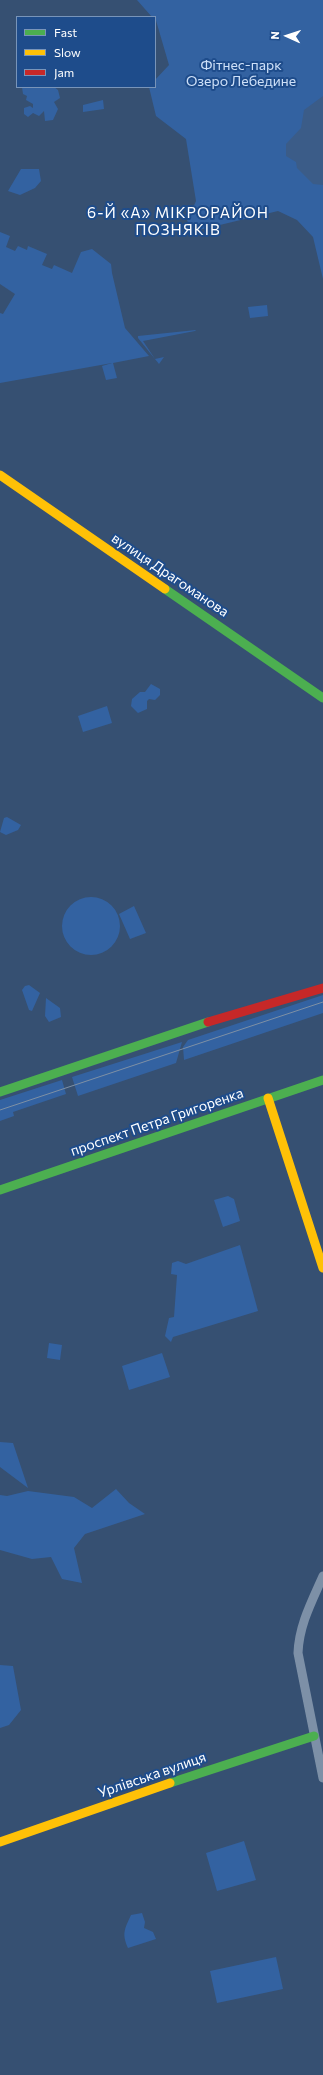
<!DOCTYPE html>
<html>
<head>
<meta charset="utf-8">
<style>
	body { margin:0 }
	#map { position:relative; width:323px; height:2075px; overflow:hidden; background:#365072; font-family:Commissioner,sans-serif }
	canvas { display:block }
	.legend { position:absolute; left:16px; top:16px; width:140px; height:72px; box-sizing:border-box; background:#1e4c8b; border:1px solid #7894b9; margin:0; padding:5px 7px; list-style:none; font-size:12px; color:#fff }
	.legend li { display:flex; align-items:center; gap:8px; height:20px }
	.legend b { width:20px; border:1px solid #7894b9 }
	.north { position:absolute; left:267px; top:16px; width:40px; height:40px; -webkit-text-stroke:3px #1e4c8b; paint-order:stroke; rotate:273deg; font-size:11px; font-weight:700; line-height:16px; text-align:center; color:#fff }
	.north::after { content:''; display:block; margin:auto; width:14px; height:18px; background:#fff; clip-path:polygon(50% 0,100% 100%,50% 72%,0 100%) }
</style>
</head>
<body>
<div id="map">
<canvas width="323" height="2075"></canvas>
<ul class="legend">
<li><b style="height:5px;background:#4caf50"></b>Fast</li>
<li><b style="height:5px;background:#ffc107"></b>Slow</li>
<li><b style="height:5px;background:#c62828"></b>Jam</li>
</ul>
<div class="north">N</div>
</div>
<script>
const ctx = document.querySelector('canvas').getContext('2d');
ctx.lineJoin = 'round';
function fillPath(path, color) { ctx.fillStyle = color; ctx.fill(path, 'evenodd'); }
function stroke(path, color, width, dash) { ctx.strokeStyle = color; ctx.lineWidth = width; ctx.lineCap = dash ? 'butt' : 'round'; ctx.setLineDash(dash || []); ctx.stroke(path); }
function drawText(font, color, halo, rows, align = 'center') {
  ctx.font = font + ' Commissioner,sans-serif'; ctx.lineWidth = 4; ctx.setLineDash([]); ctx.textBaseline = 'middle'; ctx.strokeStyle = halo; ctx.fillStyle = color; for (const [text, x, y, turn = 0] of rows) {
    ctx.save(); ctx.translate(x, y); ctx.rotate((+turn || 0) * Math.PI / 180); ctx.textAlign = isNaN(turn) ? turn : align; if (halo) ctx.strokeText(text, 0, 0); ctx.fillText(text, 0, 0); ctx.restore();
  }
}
fillPath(new Path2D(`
	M 137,0 L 323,0 L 323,279 L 313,237 L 297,220 L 278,211 L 199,230 L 187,221 L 196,201 L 186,139 L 156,116 L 149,87 L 155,87 L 155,80 L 169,65 L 155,17 L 152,17 Z
	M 22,87 L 54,87 L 58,90 L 60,98 L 54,102 L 58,109 L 53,120 L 45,121 L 44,111 L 39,116 L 33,113 L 28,117 L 24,114 L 24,108 L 30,106 L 33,108 L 33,104 L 26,100 L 27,96 L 23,94 Z
	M 103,100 L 104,109 L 83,112 L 83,105 Z
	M 21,169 L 39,169 L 41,181 L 35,188 L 20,195 L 8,191 Z
	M 0,232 L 10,236 L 6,247 L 15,251 L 18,246 L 27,250 L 28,246 L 47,254 L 42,265 L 52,269 L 54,265 L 72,273 L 81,252 L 92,249 L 111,264 L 112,273 L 125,328 L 149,356 L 113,363 L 117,378 L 106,380 L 102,366 L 112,363 L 0,383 L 0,313 L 3,314 L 15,294 L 0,284 Z
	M 267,305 L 268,316 L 250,318 L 248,307 Z
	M 196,330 L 195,331 L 143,341 L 155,359 L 164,357 L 159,364 L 138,338 L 138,336 Z
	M 151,684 L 160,689 L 160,695 L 155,700 L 149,699 L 147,701 L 147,709 L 138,713 L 131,706 L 132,699 L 140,692 L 145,692 Z
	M 107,706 L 112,723 L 83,732 L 78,716 Z
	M 7,817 L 21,825 L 18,830 L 6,835 L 0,832 L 4,818 Z
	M62 926a29 29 0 1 1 58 0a29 29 0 1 1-58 0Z
	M 134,906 L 146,933 L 130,939 L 119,914 Z
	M 29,985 L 40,993 L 32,1011 L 29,1010 L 22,990 L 25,986 Z
	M 323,995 L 323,1013 L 184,1060 L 183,1047 L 188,1040 Z
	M 46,998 L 60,1008 L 61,1017 L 49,1022 L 45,1016 Z
	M 182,1042 L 176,1063 L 78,1096 L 72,1077 Z
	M 62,1080 L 66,1094 L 13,1112 L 14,1116 L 0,1121 L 0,1100 Z
	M 228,1196 L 234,1199 L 240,1221 L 223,1227 L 214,1200 Z
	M 240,1245 L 258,1311 L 173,1337 L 171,1342 L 165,1336 L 169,1318 L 174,1317 L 177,1275 L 171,1274 L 172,1263 L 178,1261 L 186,1264 Z
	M 49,1343 L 62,1345 L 60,1360 L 47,1358 Z
	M 162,1353 L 170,1377 L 129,1390 L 122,1366 Z
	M 0,1442 L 13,1443 L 28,1488 L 0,1467 Z
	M 116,1489 L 129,1503 L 145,1514 L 85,1534 L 74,1548 L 82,1583 L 62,1579 L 51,1557 L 32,1559 L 0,1550 L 0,1495 L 7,1496 L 28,1491 L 74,1497 L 92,1508 Z
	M 0,1665 L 13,1666 L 21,1710 L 9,1725 L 0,1728 Z
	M 244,1841 L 256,1880 L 217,1891 L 206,1853 Z
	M 142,1913 L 145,1922 L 144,1928 L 153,1932 L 156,1939 L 128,1948 C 122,1934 124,1930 131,1915 Z
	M 276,1957 L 283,1989 L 217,2003 L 210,1971 Z`), '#3362a1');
fillPath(new Path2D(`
	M 323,96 L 323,185 L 313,184 L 297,168 L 296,162 L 286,156 L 286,144 L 301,128 L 304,110 Z`), '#3b5c88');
stroke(new Path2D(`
	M 323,1576 C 312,1601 299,1625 298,1653 L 323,1778`), '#7d90a7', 9);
stroke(new Path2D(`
	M 165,589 L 323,698
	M 0,1092 L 208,1022
	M 0,1190 L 323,1080
	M 170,1783 L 314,1736`), '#4caf50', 9);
stroke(new Path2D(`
	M 0,475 L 165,589
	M 268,1098 L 323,1268
	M 0,1842 L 170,1783`), '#ffc107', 9);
stroke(new Path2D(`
	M 208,1022 L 323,988`), '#c62828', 9);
stroke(new Path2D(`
	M 0,1110 L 323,1002`), '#7e90a5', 1);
drawText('14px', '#cfe1f9', '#1e4c8b', [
	["Фітнес-парк",241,65],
	["Озеро Лебедине",241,81]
]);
drawText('14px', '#fff', '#1e4c8b', [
	["вулиця Драгоманова",170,575,34],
	["проспект Петра Григоренка",157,1122,-19],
	["Урлівська вулиця",152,1775,-19]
]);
ctx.letterSpacing = '1px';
drawText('15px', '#fff', '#1e4c8b', [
	["6-Й «А» МІКРОРАЙОН",178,213],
	["ПОЗНЯКІВ",178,230]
]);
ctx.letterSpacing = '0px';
</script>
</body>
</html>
